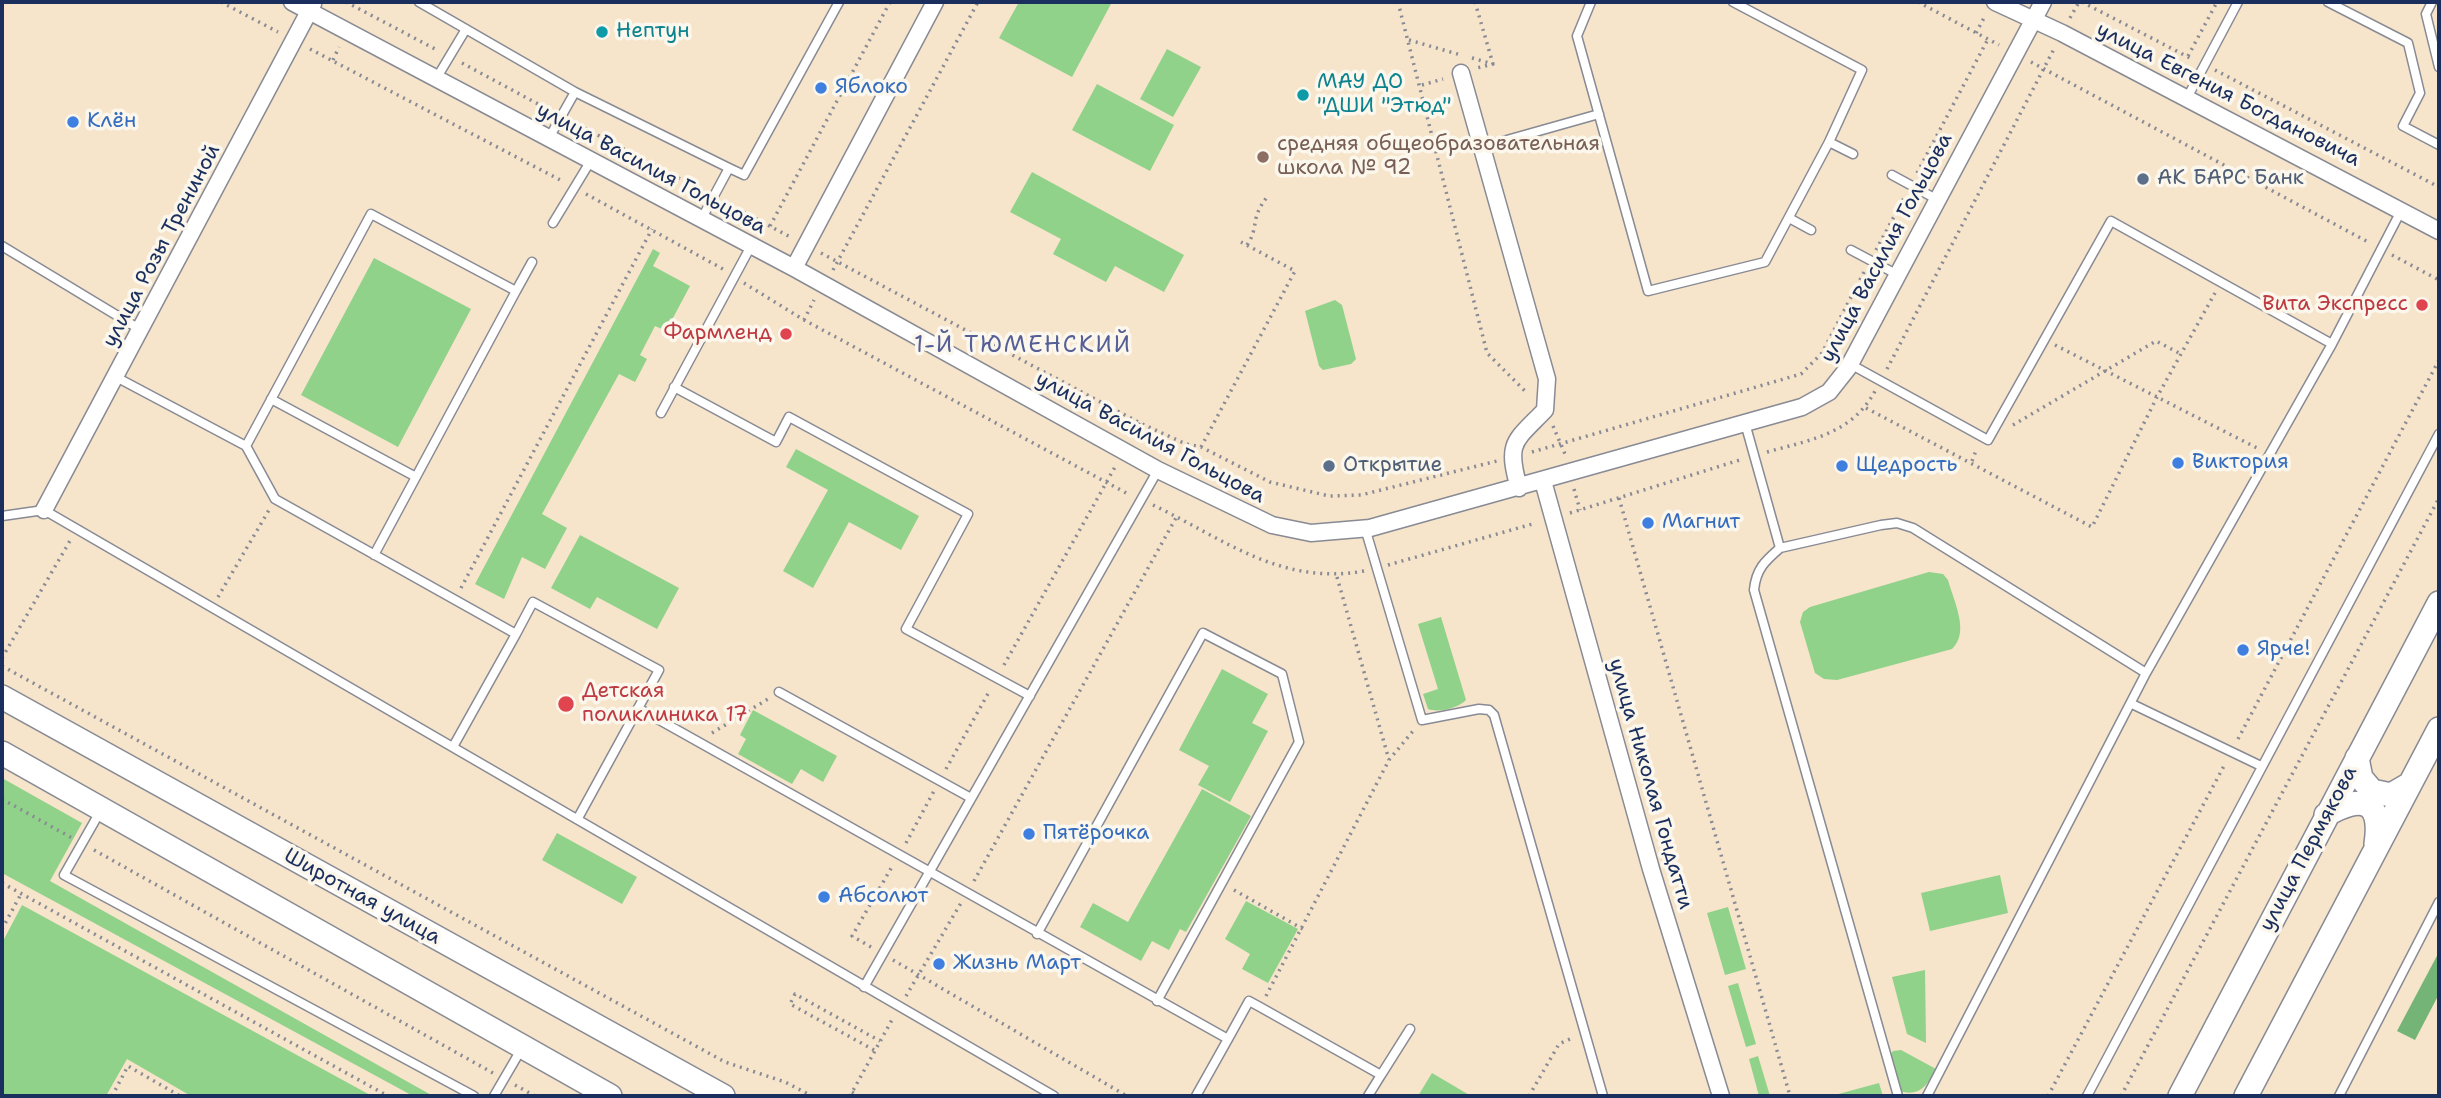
<!DOCTYPE html>
<html>
<head>
<meta charset="utf-8">
<style>
	body { margin:0 }
	#map { position:relative; width:2441px; height:1098px; overflow:hidden; background:#f6e4cb; font-family:"Shantell Sans",sans-serif }
	canvas { display:block }
	.frame { position:absolute; inset:0; border:4px solid #1b2f5e; pointer-events:none }
</style>
</head>
<body>
<div id="map">
<canvas width="2441" height="1098"></canvas>
<div class="frame"></div>
</div>
<script>
const ctx = document.querySelector('canvas').getContext('2d');
ctx.lineJoin = 'round';
function fillPath(path, color) { ctx.fillStyle = color; ctx.fill(path, 'evenodd'); }
function stroke(path, color, width, dash) { ctx.strokeStyle = color; ctx.lineWidth = width; ctx.lineCap = dash ? 'butt' : 'round'; ctx.setLineDash(dash || []); ctx.stroke(path); }
function drawText(font, color, halo, rows, align = 'center') {
  ctx.font = font + ' "Shantell Sans",sans-serif'; ctx.lineWidth = 7; ctx.setLineDash([]); ctx.textBaseline = 'middle'; ctx.strokeStyle = halo; ctx.fillStyle = color; for (const [text, x, y, turn = 0] of rows) {
    ctx.save(); ctx.translate(x, y); ctx.rotate((+turn || 0) * Math.PI / 180); ctx.textAlign = isNaN(turn) ? turn : align; if (halo) ctx.strokeText(text, 0, 0); ctx.fillText(text, 0, 0); ctx.restore();
  }
}
fillPath(new Path2D(`
	M 1019,2 L 1112,2 L 1072,77 L 999,38 Z
	M 1167,49 L 1201,67 L 1173,117 L 1140,99 Z
	M 1097,84 L 1174,125 L 1150,171 L 1072,130 Z
	M 1032,172 L 1184,255 L 1164,292 L 1115,266 L 1106,282 L 1053,254 L 1061,239 L 1010,212 Z
	M 653,249 L 660,253 L 653,266 L 690,286 L 666,331 L 655,326 L 640,355 L 647,359 L 635,382 L 619,374 L 542,514 L 567,528 L 545,569 L 522,557 L 504,599 L 475,584 Z
	M 374,258 L 471,309 L 398,447 L 301,395 Z
	M 1335,300 L 1342,305 L 1356,359 L 1351,364 L 1323,370 L 1319,366 L 1305,311 Z
	M 796,449 L 919,516 L 901,550 L 849,522 L 813,588 L 783,571 L 828,490 L 786,467 Z
	M 580,535 L 679,588 L 657,629 L 597,597 L 590,609 L 551,588 Z
	M 1929,572 L 1943,574 L 1948,580 C 1954,602 1970,632 1952,649 L 1837,680 L 1824,679 L 1815,673 L 1800,622 L 1803,612 L 1810,607 Z
	M 1441,617 L 1466,700 C 1458,708 1439,713 1428,709 L 1423,694 L 1438,689 L 1418,624 Z
	M 1222,669 L 1268,694 L 1252,723 L 1268,731 L 1230,802 L 1198,785 L 1209,766 L 1179,750 Z
	M 753,710 L 837,756 L 823,782 L 801,769 L 792,784 L 738,754 L 746,739 L 740,735 Z
	M 2,778 L 82,823 L 50,881 L 433,1096 L 413,1096 L 2,873 Z
	M 1202,789 L 1251,816 L 1186,932 L 1180,929 L 1169,950 L 1152,941 L 1141,961 L 1080,927 L 1093,903 L 1128,922 Z
	M 557,833 L 637,877 L 622,904 L 542,860 Z
	M 2000,875 L 2008,913 L 1930,931 L 1921,893 Z
	M 1246,901 L 1298,929 L 1268,983 L 1242,969 L 1250,954 L 1225,939 Z
	M 22,905 L 372,1096 L 191,1096 L 127,1059 L 106,1096 L 2,1096 L 2,943 Z
	M 1728,907 L 1746,969 L 1725,975 L 1707,913 Z
	M 1925,970 L 1926,1043 L 1907,1034 L 1892,977 Z
	M 1738,983 L 1756,1044 L 1746,1047 L 1728,986 Z
	M 1901,1050 L 1936,1069 C 1927,1087 1918,1098 1897,1090 L 1887,1060 L 1893,1051 Z
	M 1758,1056 L 1770,1096 L 1759,1096 L 1749,1059 Z
	M 1432,1073 L 1471,1096 L 1418,1096 Z
	M 1879,1083 L 1883,1096 L 1831,1096 Z`), '#90d28a');
fillPath(new Path2D(`
	M 2439,952 L 2439,994 L 2415,1040 L 2397,1031 Z`), '#74b476');
const service = new Path2D(`
	M 419,2 L 575,92 L 729,168
	M 1591,2 L 1577,36 L 1648,291 L 1765,262 L 1829,142 L 1862,70 L 1733,2
	M 2328,2 L 2408,43 L 2420,93 L 2403,126 L 2439,145
	M 2432,2 L 2426,14 L 2439,67
	M 436,79 L 466,29
	M 2187,98 L 2238,2
	M 549,138 L 575,92
	M 1829,142 L 1853,154
	M 1482,147 L 1599,114
	M 1892,175 L 1938,200
	M 1789,218 L 1811,230
	M 701,220 L 729,168 L 744,175 L 839,2
	M 553,223 L 590,162
	M 2,246 L 141,330
	M 1851,250 L 1898,275
	M 516,291 L 532,262
	M 1850,364 L 1988,440 L 2111,221 L 2332,344
	M 116,377 L 246,446 L 371,214 L 516,291 L 374,555
	M 674,387 L 776,442 L 789,417 L 968,514 L 906,629 L 1030,696
	M 271,399 L 416,477
	M 661,413 L 751,246
	M 1745,423 L 1780,548 L 1881,525 L 1897,523 L 1913,528 L 2146,673 L 2332,344 L 2402,209
	M 246,446 L 275,499 L 516,634 L 454,745
	M 2,516 L 44,510 L 1054,1096
	M 1365,528 L 1422,720 L 1479,709 L 1489,710 L 1494,715 L 1603,1096
	M 1780,548 C 1765,561 1756,569 1754,590 L 1898,1096
	M 516,634 L 533,602 L 659,670 L 578,818
	M 779,692 L 971,798
	M 2132,704 L 2261,766
	M 638,708 L 1228,1039 L 1249,1001 L 1260,1007 L 1381,1075 L 1368,1096
	M 101,810 L 64,875 L 474,1096
	M 1037,934 L 1203,633 L 1282,674 L 1299,742 L 1157,1001
	M 864,987 L 1158,470
	M 1381,1075 L 1410,1029
	M 494,1096 L 522,1048
	M 1196,1096 L 1228,1039
	M 1927,1096 L 2146,673
	M 2087,1096 L 2439,434
	M 2339,1096 L 2439,902`);
const minor = new Path2D(`
	M 292,2 L 794,268 L 1158,470 L 1272,525 L 1311,533 L 1370,528 L 1802,407 L 1829,392 L 1848,368 L 2043,2
	M 1995,2 L 2062,33 L 2439,231
	M 1461,73 L 1547,379 L 1545,410 C 1514,442 1506,442 1519,488
	M 794,268 L 935,2
	M 1543,481 L 1651,869 L 1721,1096
	M 44,510 L 313,4`);
const secondary = new Path2D(`
	M 2,697 L 723,1096
	M 2,753 L 610,1096
	M 2357,758 L 2361,778 L 2372,791 L 2391,795 L 2410,784
	M 2326,815 C 2360,795 2383,798 2376,844
	M 2180,1096 L 2439,603
	M 2246,1096 L 2439,729`);
stroke(service, '#888a94', 11);
stroke(minor, '#888a94', 19);
stroke(secondary, '#888a94', 26);
stroke(new Path2D(`
	M 221,2 L 278,32
	M 346,2 L 437,50
	M 1398,2 L 1487,353 L 1527,393
	M 1475,2 L 1493,64
	M 1918,2 L 1999,45
	M 2082,2 L 2192,59
	M 2070,18 L 2079,2
	M 1976,33 L 1985,16
	M 1409,40 L 1461,55
	M 310,49 L 564,182
	M 2188,56 L 2217,2
	M 1472,58 L 1493,64 L 1477,68
	M 333,60 L 339,47
	M 2031,62 L 2370,243
	M 462,63 L 551,111
	M 2215,70 L 2439,187
	M 1422,85 L 1443,79
	M 573,122 L 703,191
	M 1917,173 L 1988,39
	M 586,194 L 723,269
	M 725,202 L 792,238
	M 770,226 L 890,2
	M 1247,245 C 1260,226 1249,219 1268,196
	M 1876,250 L 1904,198
	M 821,253 L 1140,423 L 1186,444 L 1201,447 L 1270,482 L 1329,496 L 1361,495 L 1497,461
	M 2392,255 L 2439,280
	M 833,270 L 978,2
	M 744,283 L 804,320 L 1130,495
	M 804,320 L 814,300
	M 2055,345 L 2257,448
	M 1887,369 L 2055,47
	M 1866,408 L 2092,527 L 2157,397 L 2215,293
	M 2013,425 L 2156,341 L 2181,354
	M 1553,426 L 1565,454
	M 1132,436 L 1140,423
	M 1201,447 L 1295,271 L 1241,242
	M 1532,452 L 1801,374 L 1822,353 L 1864,272
	M 1767,452 C 1810,440 1852,434 1875,391
	M 1972,461 L 1977,448
	M 1574,489 L 1580,510
	M 1619,498 L 1790,1096
	M 1153,505 C 1224,539 1281,586 1364,571
	M 1570,513 L 1743,459
	M 1388,565 L 1536,523
	M 1337,577 L 1389,760
	M 461,588 L 652,229
	M 218,597 L 269,510
	M 2,658 L 71,539
	M 1004,665 L 1115,467
	M 2,666 L 725,1062 L 785,1082 L 812,1096
	M 712,733 L 768,699
	M 2238,739 L 2439,360
	M 946,769 L 990,690
	M 2,799 L 72,838
	M 906,843 L 934,791
	M 94,850 L 493,1073
	M 974,881 L 1177,516
	M 2,883 L 388,1096
	M 1234,890 L 1303,929
	M 2,929 L 21,894
	M 871,947 L 852,936 L 893,865
	M 893,960 L 1127,1096
	M 906,996 L 961,903
	M 1266,996 L 1389,760 L 1413,731
	M 874,1050 L 790,1004 L 795,994 L 880,1041
	M 515,1085 L 535,1096
	M 852,1092 L 859,1096
	M 112,1096 L 128,1066 L 180,1096
	M 850,1096 L 893,1018
	M 1529,1096 L 1559,1044 L 1572,1038
	M 2048,1096 L 2225,764
	M 2121,1096 L 2439,498`), '#888a94', 3.5, [2, 5]);
stroke(service, '#fff', 8);
stroke(minor, '#fff', 16);
stroke(secondary, '#fff', 23);
for (const [x, y, r, color] of [
	[602,32,7,"#0f9aa8"],
	[821,88,7,"#3f7fe0"],
	[1303,95,7,"#0f9aa8"],
	[73,122,7,"#3f7fe0"],
	[1263,157,7,"#8d6e63"],
	[2143,179,7,"#5c6f8a"],
	[2422,305,7,"#e0444e"],
	[786,334,7,"#e0444e"],
	[2178,463,7,"#3f7fe0"],
	[1329,466,7,"#5c6f8a"],
	[1842,466,7,"#3f7fe0"],
	[1648,523,7,"#3f7fe0"],
	[2243,650,7,"#3f7fe0"],
	[566,704,9,"#e0444e"],
	[1029,834,7,"#3f7fe0"],
	[824,897,7,"#3f7fe0"],
	[939,964,7,"#3f7fe0"]
]) { const dot = new Path2D(); dot.arc(x, y, r, 0, 2 * Math.PI); ctx.fillStyle = color; ctx.fill(dot); stroke(dot, '#fbf7ec', 2.5); }
drawText('21px', '#0d838f', '#fbf7ec', [
	["Нептун",616,32],
	["МАУ ДО",1317,83],
	["\"ДШИ \"Этюд\"",1317,107]
], 'left');
drawText('21px', '#366cbe', '#fbf7ec', [
	["Яблоко",835,88],
	["Клён",87,122],
	["Виктория",2192,463],
	["Щедрость",1856,466],
	["Магнит",1662,523],
	["Ярче!",2257,650],
	["Пятёрочка",1043,834],
	["Абсолют",838,897],
	["Жизнь Март",953,964]
], 'left');
drawText('21px', '#1b2f5e', '#fbf7ec', [
	["улица Евгения Богдановича",2228,95,27],
	["улица Василия Гольцова",651,169,28],
	["улица Розы Трениной",162,246,-62],
	["улица Василия Гольцова",1887,248,-62],
	["улица Василия Гольцова",1150,438,28],
	["улица Николая Гондатти",1650,784,74],
	["улица Пермякова",2309,849,-62],
	["Широтная улица",362,897,29]
]);
drawText('21px', '#785e54', '#fbf7ec', [
	["средняя общеобразовательная",1277,145],
	["школа № 92",1277,169]
], 'left');
drawText('21px', '#4e5e75', '#fbf7ec', [
	["АК БАРС Банк",2157,179],
	["Открытие",1343,466]
], 'left');
drawText('21px', '#be3a42', '#fbf7ec', [
	["Вита Экспресс",2408,305],
	["Фармленд",772,334],
	["Детская",582,692,"left"],
	["поликлиника 17",582,716,"left"]
], 'right');
ctx.letterSpacing = '2px';
drawText('23px', '#565e96', '#fbf7ec', [
	["1-Й ТЮМЕНСКИЙ",1023,346]
]);
ctx.letterSpacing = '0px';
</script>
</body>
</html>
